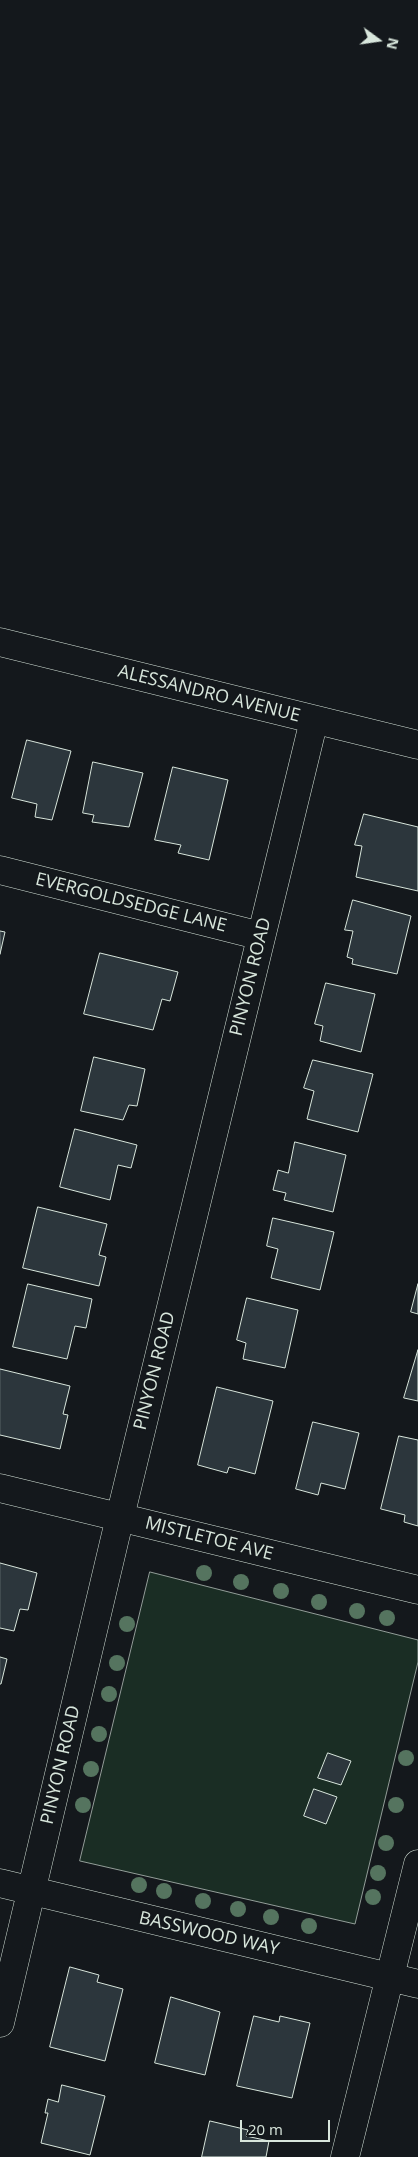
<!DOCTYPE html>
<html>
<head>
<meta charset="utf-8">
<style>
	body { margin:0 }
	#map { position:relative; width:418px; height:2157px; overflow:hidden; background:#14181c; font-family:"Open Sans",sans-serif }
	canvas { display:block }
	.north { position:absolute; left:353px; top:15px; width:50px; height:50px; -webkit-text-stroke:4px #14181c; paint-order:stroke; rotate:104deg; font-size:14px; font-weight:700; line-height:20px; text-align:center; color:#d8e6dc }
	.north::after { content:''; display:block; margin:auto; width:18px; height:22px; background:#d8e6dc; clip-path:polygon(50% 0,100% 100%,50% 72%,0 100%) }
	.scale { position:absolute; left:240px; top:2120px; width:90px; height:22px; box-sizing:border-box; border:2px solid #d8e6dc; border-top:0; padding-left:6px; font-size:15px; line-height:18px; white-space:nowrap; color:#d8e6dc; -webkit-text-stroke:4px #14181c; paint-order:stroke }
</style>
</head>
<body>
<div id="map">
<canvas width="418" height="2157"></canvas>
<div class="north">N</div>
<div class="scale">20 m</div>
</div>
<script>
const ctx = document.querySelector('canvas').getContext('2d');
ctx.lineJoin = 'round';
function fillPath(path, color) { ctx.fillStyle = color; ctx.fill(path, 'evenodd'); }
function stroke(path, color, width, dash) { ctx.strokeStyle = color; ctx.lineWidth = width; ctx.lineCap = dash ? 'butt' : 'round'; ctx.setLineDash(dash || []); ctx.stroke(path); }
function drawText(font, color, halo, rows, align = 'center') {
  ctx.font = font + ' "Open Sans",sans-serif'; ctx.lineWidth = 4; ctx.setLineDash([]); ctx.textBaseline = 'middle'; ctx.strokeStyle = halo; ctx.fillStyle = color; for (const [text, x, y, turn = 0] of rows) {
    ctx.save(); ctx.translate(x, y); ctx.rotate((+turn || 0) * Math.PI / 180); ctx.textAlign = isNaN(turn) ? turn : align; if (halo) ctx.strokeText(text, 0, 0); ctx.fillText(text, 0, 0); ctx.restore();
  }
}
const green = new Path2D(`
	M 150,1572 L 418,1640 L 418,1662 L 355,1924 L 80,1861 Z`);
fillPath(green, '#1a2d24');
stroke(green, '#939e99', 1);
const building = new Path2D(`
	M 27,740 L 71,751 L 52,820 L 35,817 L 37,804 L 12,798 Z
	M 93,762 L 143,773 L 129,827 L 92,822 L 94,815 L 83,813 Z
	M 173,767 L 228,780 L 209,860 L 178,853 L 181,845 L 155,840 Z
	M 364,814 L 418,827 L 418,891 L 356,877 L 362,846 L 355,845 Z
	M 353,900 L 411,916 L 397,974 L 352,964 L 353,959 L 347,957 L 353,931 L 345,930 Z
	M 0,931 L 5,932 L 0,954 Z
	M 100,953 L 178,972 L 170,1001 L 162,999 L 153,1030 L 84,1014 Z
	M 326,983 L 375,994 L 361,1052 L 320,1041 L 323,1026 L 315,1024 Z
	M 94,1057 L 145,1069 L 137,1106 L 129,1105 L 123,1120 L 81,1111 Z
	M 313,1060 L 373,1074 L 358,1132 L 307,1119 L 314,1091 L 304,1088 Z
	M 75,1129 L 137,1145 L 131,1168 L 118,1165 L 110,1200 L 60,1187 Z
	M 295,1142 L 346,1155 L 333,1212 L 284,1200 L 286,1193 L 273,1190 L 278,1170 L 288,1173 Z
	M 38,1207 L 107,1224 L 99,1255 L 106,1257 L 99,1286 L 23,1268 Z
	M 273,1218 L 334,1232 L 320,1290 L 271,1278 L 278,1249 L 267,1246 Z
	M 28,1284 L 92,1299 L 86,1328 L 75,1326 L 67,1359 L 13,1347 Z
	M 418,1284 L 418,1314 L 411,1312 Z
	M 247,1298 L 298,1310 L 285,1368 L 243,1359 L 246,1343 L 237,1340 Z
	M 418,1350 L 418,1401 L 404,1398 Z
	M 0,1369 L 70,1386 L 63,1414 L 68,1415 L 60,1449 L 0,1435 Z
	M 217,1387 L 273,1401 L 255,1474 L 229,1467 L 227,1473 L 198,1465 Z
	M 313,1422 L 359,1433 L 345,1489 L 321,1483 L 318,1495 L 296,1489 Z
	M 399,1436 L 418,1440 L 418,1526 L 404,1522 L 405,1515 L 381,1509 Z
	M 0,1563 L 37,1573 L 28,1610 L 20,1609 L 14,1631 L 0,1628 Z
	M 0,1657 L 7,1659 L 1,1684 L 0,1684 Z
	M 328,1753 L 351,1761 L 341,1785 L 318,1778 Z
	M 314,1789 L 337,1797 L 326,1824 L 304,1816 Z
	M 70,1967 L 99,1975 L 97,1982 L 123,1989 L 105,2061 L 50,2047 Z
	M 171,1997 L 220,2012 L 205,2075 L 155,2063 Z
	M 254,2016 L 279,2022 L 280,2016 L 310,2023 L 292,2098 L 237,2086 Z
	M 62,2085 L 105,2096 L 90,2155 L 41,2143 L 48,2113 L 45,2113 L 48,2099 L 58,2102 Z
	M 210,2121 L 248,2130 L 246,2136 L 269,2141 L 266,2157 L 202,2157 Z`);
fillPath(building, '#2c363c');
stroke(building, '#d8e6dc', 1);
const minor = new Path2D(`
	M 0,642 L 418,745
	M 0,870 L 261,936
	M 0,1488 L 418,1590
	M 0,1883 L 418,1984
	M 0,2023 L 120,1517 L 314,720
	M 345,2157 L 418,1864`);
stroke(minor, '#d8e6dc', 29);
stroke(minor, '#14181c', 28);
ctx.fillStyle = '#55745f';
for (const [x, y] of [
	[204,1573],
	[241,1582],
	[281,1591],
	[319,1602],
	[357,1611],
	[387,1618],
	[127,1624],
	[117,1663],
	[109,1694],
	[99,1734],
	[406,1758],
	[91,1769],
	[83,1805],
	[396,1805],
	[386,1843],
	[378,1873],
	[139,1885],
	[164,1891],
	[373,1897],
	[203,1901],
	[238,1909],
	[271,1917],
	[309,1926]
]) { ctx.beginPath(); ctx.arc(x, y, 8, 0, 2 * Math.PI); ctx.fill(); }
drawText('18px', '#d8e6dc', '#14181c', [
	["ALESSANDRO AVENUE",209,694,14],
	["EVERGOLDSEDGE LANE",131,903,14],
	["PINYON ROAD",251,977,-76],
	["PINYON ROAD",155,1371,-76],
	["MISTLETOE AVE",209,1539,14],
	["PINYON ROAD",61,1765,-77],
	["BASSWOOD WAY",209,1934,13]
]);
</script>
</body>
</html>
